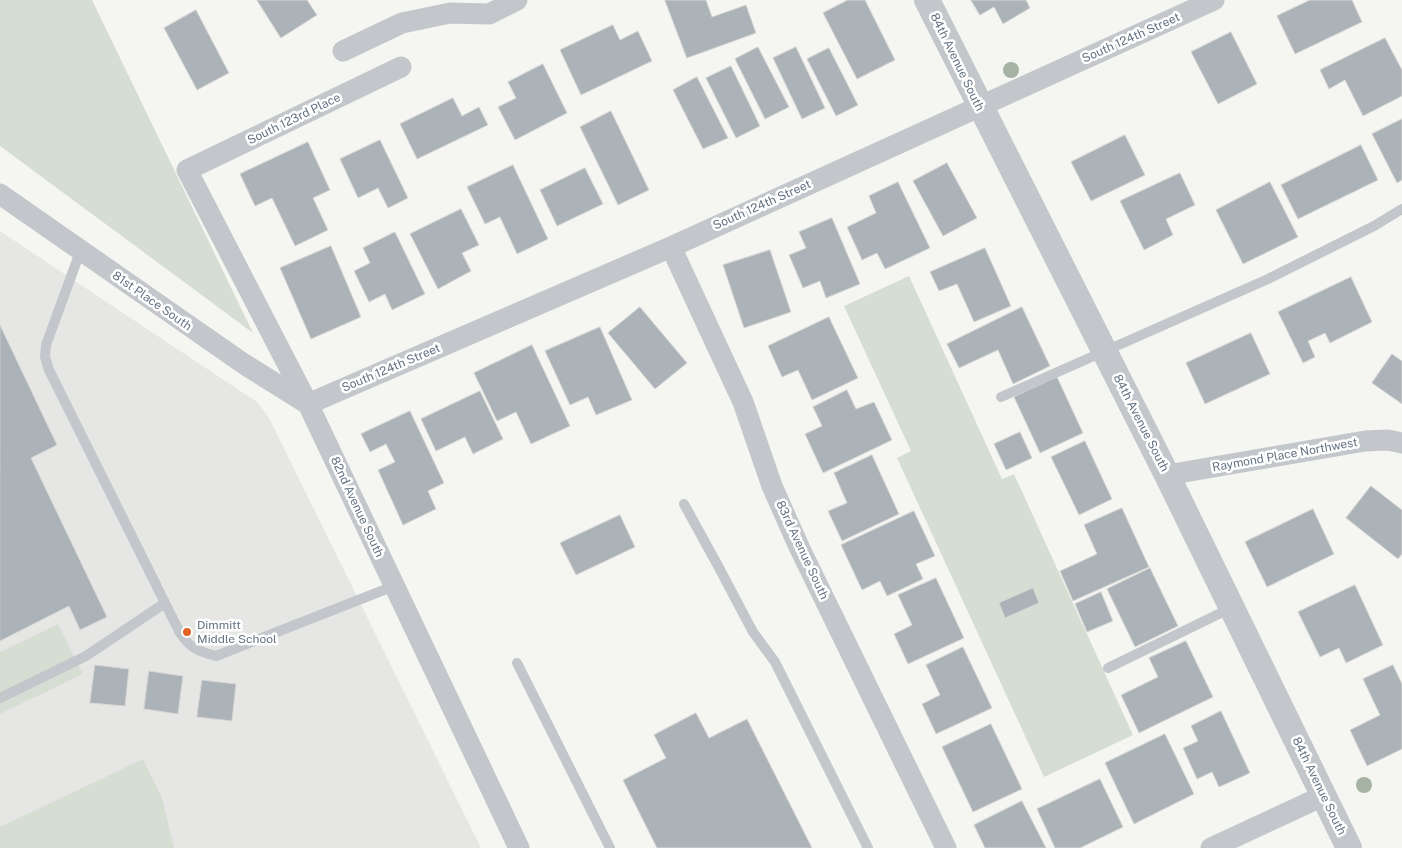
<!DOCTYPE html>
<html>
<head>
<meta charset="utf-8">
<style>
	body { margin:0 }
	canvas { display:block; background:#f5f6f2 }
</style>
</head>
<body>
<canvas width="1402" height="848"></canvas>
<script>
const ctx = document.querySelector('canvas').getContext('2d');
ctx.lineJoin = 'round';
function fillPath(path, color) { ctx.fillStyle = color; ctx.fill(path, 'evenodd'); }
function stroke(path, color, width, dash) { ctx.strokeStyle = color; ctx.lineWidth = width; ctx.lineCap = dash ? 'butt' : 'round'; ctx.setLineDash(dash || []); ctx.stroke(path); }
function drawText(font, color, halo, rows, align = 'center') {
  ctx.font = font + ' "Public Sans",sans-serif'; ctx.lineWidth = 5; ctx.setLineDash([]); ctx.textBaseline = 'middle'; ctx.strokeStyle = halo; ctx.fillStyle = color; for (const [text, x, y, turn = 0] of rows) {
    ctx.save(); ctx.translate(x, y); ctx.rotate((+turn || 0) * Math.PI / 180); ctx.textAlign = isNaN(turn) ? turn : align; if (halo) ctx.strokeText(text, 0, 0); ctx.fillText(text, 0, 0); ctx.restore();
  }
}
fillPath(new Path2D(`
	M 0,231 L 257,402 L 268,416 L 481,848 L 0,848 Z`), '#e6e7e5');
fillPath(new Path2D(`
	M 0,0 L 92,0 L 253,333 L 0,146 Z
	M 909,276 L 1002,479 L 1014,474 L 1133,735 L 1044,777 L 897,458 L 911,451 L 844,306 Z
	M 58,624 L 83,674 L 0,714 L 0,652 Z
	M 143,759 L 162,797 L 174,848 L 0,848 L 0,827 Z`), '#d6ddd3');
const building = new Path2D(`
	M 257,0 L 307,0 L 317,15 L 281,38 Z
	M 665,0 L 706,0 L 712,17 L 746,5 L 756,33 L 687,58 Z
	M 848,0 L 865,0 L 895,60 L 857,79 L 823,13 Z
	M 971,0 L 1026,0 L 1030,8 L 1003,24 L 994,7 L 980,15 Z
	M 1310,0 L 1352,0 L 1362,22 L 1295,54 L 1277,16 Z
	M 196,10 L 229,73 L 197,90 L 164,28 Z
	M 613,25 L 620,40 L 638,31 L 652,61 L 581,95 L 560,50 Z
	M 1231,32 L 1257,84 L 1218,104 L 1191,52 Z
	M 1385,38 L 1402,70 L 1402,96 L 1363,116 L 1345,80 L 1329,89 L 1320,70 Z
	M 758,47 L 789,107 L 765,119 L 735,59 Z
	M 796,47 L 825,108 L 802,119 L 773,58 Z
	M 829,48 L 858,105 L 836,116 L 807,59 Z
	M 543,64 L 567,113 L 515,140 L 498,107 L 516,98 L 508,82 Z
	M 731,66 L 760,126 L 736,138 L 706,78 Z
	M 697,77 L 728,138 L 703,149 L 673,90 Z
	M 453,98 L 462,116 L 479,107 L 488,125 L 417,159 L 400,124 Z
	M 611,111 L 649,190 L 618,205 L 580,127 Z
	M 1402,119 L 1402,180 L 1397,183 L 1372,134 Z
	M 1125,135 L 1145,175 L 1091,201 L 1071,162 Z
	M 380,140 L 408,198 L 388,208 L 378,188 L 358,198 L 340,159 Z
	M 308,142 L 330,190 L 313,198 L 328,230 L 295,246 L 272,198 L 255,206 L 240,174 Z
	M 1361,145 L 1378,180 L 1298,219 L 1281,185 Z
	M 947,163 L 977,218 L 943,236 L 913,181 Z
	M 513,165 L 548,239 L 517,254 L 500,217 L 485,224 L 467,187 Z
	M 585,168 L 603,204 L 557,226 L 540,190 Z
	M 1180,173 L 1195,205 L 1166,219 L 1173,235 L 1144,250 L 1120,201 Z
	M 898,182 L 930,248 L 885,269 L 877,253 L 862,260 L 847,227 L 876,213 L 869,196 Z
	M 1270,182 L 1298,237 L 1243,264 L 1216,210 Z
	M 461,209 L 479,245 L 462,253 L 471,271 L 438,289 L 410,234 Z
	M 832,218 L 860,284 L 826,298 L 820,281 L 803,288 L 789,255 L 806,248 L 799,232 Z
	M 395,232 L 425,294 L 392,310 L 385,294 L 369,302 L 354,271 L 370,263 L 363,248 Z
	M 331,246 L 361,317 L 311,339 L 280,268 Z
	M 985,248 L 1011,306 L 974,322 L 957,284 L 939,291 L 930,272 Z
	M 770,250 L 791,312 L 744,328 L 723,265 Z
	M 1351,277 L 1372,322 L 1330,343 L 1325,333 L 1308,341 L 1315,357 L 1303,363 L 1278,312 Z
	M 640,307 L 687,363 L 655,389 L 608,333 Z
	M 1022,307 L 1050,366 L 1013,384 L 998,350 L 959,368 L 947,344 Z
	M 829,317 L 858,378 L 812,400 L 798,370 L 782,377 L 768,346 Z
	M 0,325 L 57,445 L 31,458 L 107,617 L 80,630 L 69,606 L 0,641 Z
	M 600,327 L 632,400 L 596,415 L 588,397 L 570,405 L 545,351 Z
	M 1251,333 L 1270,374 L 1205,404 L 1186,363 Z
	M 532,345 L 570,426 L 531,444 L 516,412 L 497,421 L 474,373 Z
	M 1392,354 L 1402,361 L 1402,404 L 1372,383 Z
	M 1057,377 L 1083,433 L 1040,453 L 1014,397 Z
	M 847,390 L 856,409 L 874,402 L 892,440 L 823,473 L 805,434 L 822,426 L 813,407 Z
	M 480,391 L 503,439 L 473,454 L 465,437 L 436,451 L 421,419 Z
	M 410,411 L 444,483 L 428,491 L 436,509 L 403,525 L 378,470 L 395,462 L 386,444 L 370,452 L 361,434 Z
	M 1020,432 L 1032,458 L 1006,470 L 994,444 Z
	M 1085,441 L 1112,499 L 1079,515 L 1051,457 Z
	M 872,455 L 899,514 L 842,541 L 828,511 L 847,503 L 834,473 Z
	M 1371,486 L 1402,510 L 1402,554 L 1398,559 L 1346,518 Z
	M 1122,508 L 1149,567 L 1073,601 L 1060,571 L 1097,554 L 1084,525 Z
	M 1313,509 L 1334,554 L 1267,587 L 1245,542 Z
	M 914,511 L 935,556 L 916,564 L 923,579 L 887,596 L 880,581 L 862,590 L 841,545 Z
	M 620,515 L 635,547 L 576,575 L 560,543 Z
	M 1150,568 L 1178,626 L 1135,647 L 1107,589 Z
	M 936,578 L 964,638 L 908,664 L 894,634 L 912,625 L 898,595 Z
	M 1355,585 L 1383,645 L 1346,663 L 1339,648 L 1320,657 L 1298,612 Z
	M 1033,588 L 1039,603 L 1005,618 L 999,603 Z
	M 1101,592 L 1113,621 L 1087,632 L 1075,604 Z
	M 1186,641 L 1213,697 L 1139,733 L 1121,695 L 1158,677 L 1149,658 Z
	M 963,647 L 992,708 L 936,734 L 922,704 L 940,695 L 926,665 Z
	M 95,665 L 129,669 L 125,706 L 90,703 Z
	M 1393,665 L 1402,684 L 1402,749 L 1367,766 L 1350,730 L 1380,715 L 1363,679 Z
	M 149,671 L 183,676 L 178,714 L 144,709 Z
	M 202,680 L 236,684 L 232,721 L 197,717 Z
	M 1221,711 L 1250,773 L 1219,787 L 1212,772 L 1197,779 L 1183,748 L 1198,741 L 1191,726 Z
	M 696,713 L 709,738 L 747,719 L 812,848 L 657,848 L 623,780 L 666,758 L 654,735 Z
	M 991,724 L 1022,789 L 973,812 L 942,747 Z
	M 1165,734 L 1194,794 L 1134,824 L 1105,763 Z
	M 1100,779 L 1123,827 L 1080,848 L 1055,848 L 1037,809 Z
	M 1022,801 L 1046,848 L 985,848 L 974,825 Z`);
fillPath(building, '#abb2b8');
stroke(building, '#d7d7d5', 1);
stroke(new Path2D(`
	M 80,252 L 46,345 L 45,357 L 49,370 L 180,633 C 191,649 198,651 216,656 L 394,586
	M 1001,397 L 1268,279 L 1374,226 L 1402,209
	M 684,504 L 717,564 L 753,632 L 775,662 L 868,848
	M 517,663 L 610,848
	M 1108,668 L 1231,608
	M 0,698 L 86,656 L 165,603`), '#c3c6ca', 10);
stroke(new Path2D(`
	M 343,51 L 402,23 L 450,13 L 489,14 L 517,0
	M 401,67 L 187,170 L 308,404 L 519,848
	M 0,194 L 244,364 L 308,404
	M 671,247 L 743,402 L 772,486 L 800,549 L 946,848
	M 308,404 L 671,247 L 1214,0
	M 1167,475 L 1365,441 L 1388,440 L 1402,443
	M 1211,848 L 1323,796`), '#c3c6ca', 21);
stroke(new Path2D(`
	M 927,0 L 1167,475 L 1349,848`), '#c3c6ca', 26);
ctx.fillStyle = '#a6b2a3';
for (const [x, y] of [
	[1011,70],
	[1364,785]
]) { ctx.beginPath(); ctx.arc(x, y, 8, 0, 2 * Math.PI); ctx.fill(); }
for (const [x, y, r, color] of [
	[187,632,5,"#e46123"]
]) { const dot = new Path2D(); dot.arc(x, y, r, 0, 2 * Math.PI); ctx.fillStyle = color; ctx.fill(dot); stroke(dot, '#fff', 2); }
drawText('12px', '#647383', '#fff', [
	["South 124th Street",1131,38,-24],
	["84th Avenue South",957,62,64],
	["South 123rd Place",294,119,-26],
	["South 124th Street",762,205,-24],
	["81st Place South",152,301,35],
	["South 124th Street",391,368,-23],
	["84th Avenue South",1141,423,63],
	["Raymond Place Northwest",1285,455,-10],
	["82nd Avenue South",357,507,65],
	["83rd Avenue South",802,550,65],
	["84th Avenue South",1319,786,64]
]);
drawText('12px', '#647383', '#fff', [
	["Dimmitt",197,625],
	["Middle School",197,639]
], 'left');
</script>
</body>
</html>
